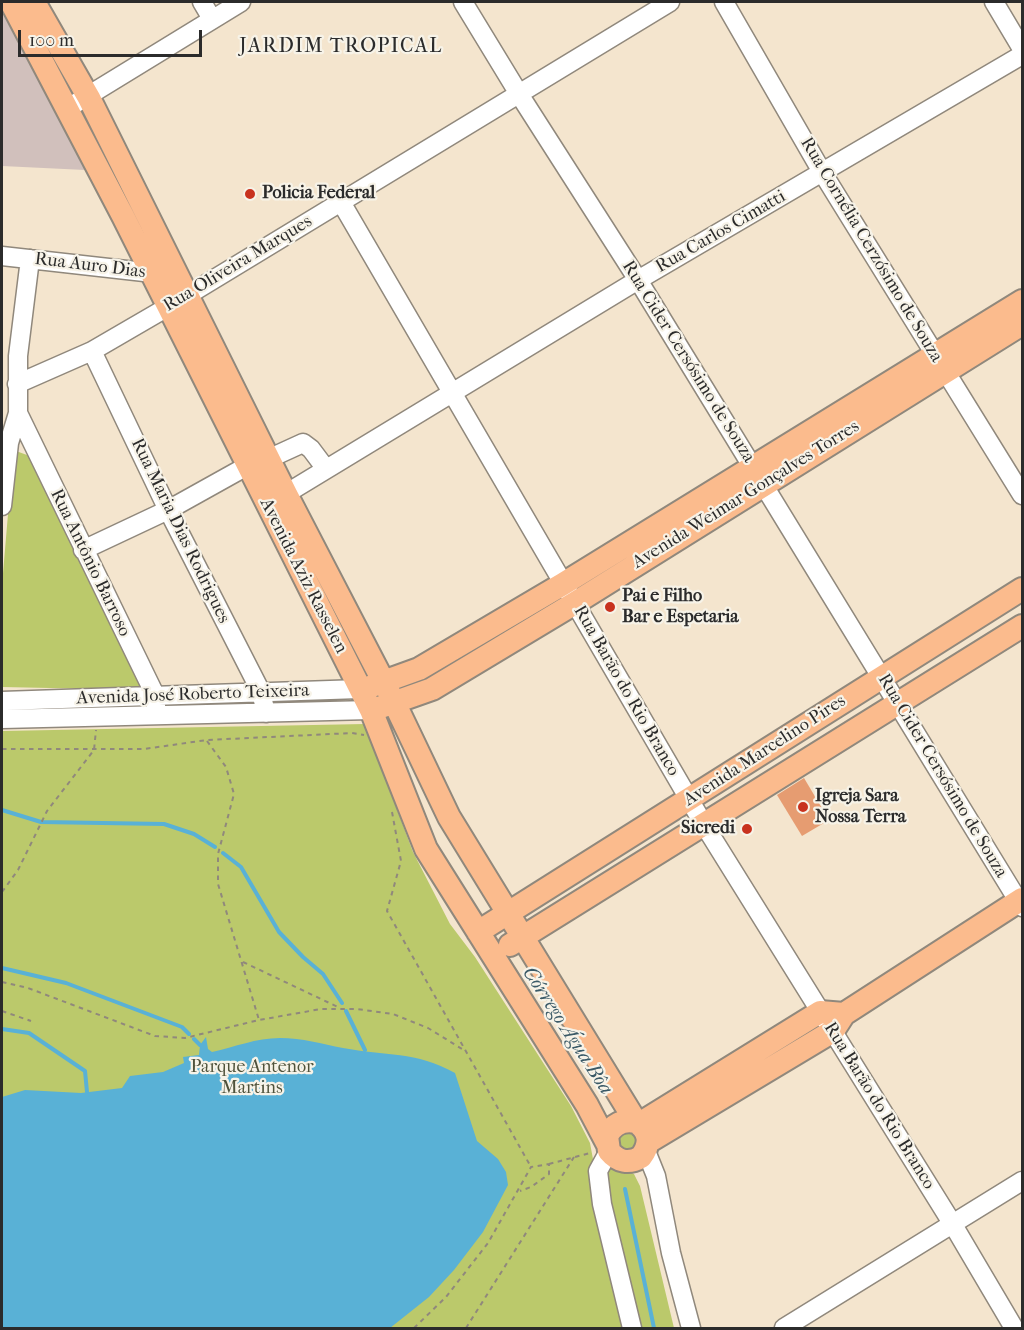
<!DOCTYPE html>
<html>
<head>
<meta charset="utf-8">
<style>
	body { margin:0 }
	#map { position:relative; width:1024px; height:1330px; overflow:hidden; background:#f4e5ce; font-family:"IM FELL French Canon",serif }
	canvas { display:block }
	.frame { position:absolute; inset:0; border:3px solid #2b2b2b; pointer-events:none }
	.scale { position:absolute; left:18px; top:30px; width:184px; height:27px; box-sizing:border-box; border:3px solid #2b2b2b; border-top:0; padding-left:8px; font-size:18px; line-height:21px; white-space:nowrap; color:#2b2b2b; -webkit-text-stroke:4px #f7f3e8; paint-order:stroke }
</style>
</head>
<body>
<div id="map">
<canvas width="1024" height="1330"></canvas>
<div class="frame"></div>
<div class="scale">100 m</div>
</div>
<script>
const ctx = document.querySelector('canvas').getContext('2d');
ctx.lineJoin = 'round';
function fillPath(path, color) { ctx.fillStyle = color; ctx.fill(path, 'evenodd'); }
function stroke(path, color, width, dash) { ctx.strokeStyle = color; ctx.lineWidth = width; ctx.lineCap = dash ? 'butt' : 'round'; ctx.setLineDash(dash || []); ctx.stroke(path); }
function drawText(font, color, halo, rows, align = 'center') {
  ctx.font = font + ' "IM FELL French Canon",serif'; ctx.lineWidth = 4.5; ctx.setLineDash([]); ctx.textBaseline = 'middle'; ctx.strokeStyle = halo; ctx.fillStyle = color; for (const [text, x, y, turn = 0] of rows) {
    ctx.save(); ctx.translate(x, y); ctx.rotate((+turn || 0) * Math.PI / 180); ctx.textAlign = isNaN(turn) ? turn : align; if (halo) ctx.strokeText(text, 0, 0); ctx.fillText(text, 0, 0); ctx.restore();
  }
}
fillPath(new Path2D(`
	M 2,12 L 28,61 L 85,170 L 2,166 Z`), '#d1c0bc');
fillPath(new Path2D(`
	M 16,451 L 27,455 L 34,464 L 146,690 L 2,687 L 2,585 L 12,467 Z
	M 365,724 L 413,852 L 450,924 L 475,957 L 571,1106 L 590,1143 L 595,1170 L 608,1164 L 634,1174 L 640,1186 L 674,1328 L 2,1328 L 2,731 Z
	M 627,1128 L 640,1140 L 631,1151 L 620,1149 L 616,1137 Z`), '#bbc96b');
fillPath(new Path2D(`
	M 206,1037 L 208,1049 L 212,1052 C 235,1047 256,1038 280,1038 C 302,1038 322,1044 343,1048 C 385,1056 416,1051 455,1073 L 477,1141 L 498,1159 L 506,1172 L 508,1185 L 483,1232 L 454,1270 L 429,1297 L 390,1328 L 2,1328 L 2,1097 L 25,1090 L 81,1093 L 122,1088 L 130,1076 L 163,1072 L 184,1063 L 183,1057 L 199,1055 L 200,1045 Z`), '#59b1d6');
stroke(new Path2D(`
	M 2,810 L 41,822 L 164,824 L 194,834 L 215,847
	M 223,853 L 241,867 L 279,932 L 303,957 L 323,974 L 342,1003
	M 2,968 L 66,983 L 182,1027 L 189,1034
	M 346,1011 L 365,1050
	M 2,1029 L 29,1033 L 85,1071 L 87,1092
	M 194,1039 L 200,1045
	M 625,1189 L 654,1328`), '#59b1d6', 4);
fillPath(new Path2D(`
	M 804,778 L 829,820 L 802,836 L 777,795 Z`), '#e69c71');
const minor = new Path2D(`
	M 202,2 L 212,19
	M 463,2 L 519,94 L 638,280 L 1022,907
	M 724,2 L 822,172 L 1022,495
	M 994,2 L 1022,49
	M 68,108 L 241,2
	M 341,202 L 703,823 L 952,1223 L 1014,1328
	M 2,256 L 162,274
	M 92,351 L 168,510 L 261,692 L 266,713
	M 17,384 L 92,351 L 178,301 L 670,2
	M 18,413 L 156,697 L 156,706
	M 268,459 L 303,443 L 311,449 L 326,469
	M 274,501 L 638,280 L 1022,55
	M 2,506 L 9,443 L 18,413 L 18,356 L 30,259
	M 83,550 L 168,510 L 247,466
	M 2,701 L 360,689
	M 2,719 L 371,710
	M 609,1151 L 598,1171 L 602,1204 L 632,1328
	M 646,1151 L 656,1176 L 671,1253 L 691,1328
	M 784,1328 L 1022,1181`);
const major = new Path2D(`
	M 11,2 L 123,216 L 371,710 L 426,849 L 587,1105 L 607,1143
	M 34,2 L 89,98 L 286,494 L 395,704 L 449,817 L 636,1122 C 650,1131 651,1144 641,1157 C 629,1164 618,1162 609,1151 L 607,1136 C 613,1124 623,1119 636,1122
	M 372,686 L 419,669 L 563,584 L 1022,301
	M 381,707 L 432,689 L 575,603 L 1022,324
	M 478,932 L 1022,589
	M 510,945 L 1022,626
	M 639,1124 L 820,1012 L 844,1014
	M 648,1142 L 833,1031 L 844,1014 L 1022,899`);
stroke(minor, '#90887c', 21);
stroke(major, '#90887c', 26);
stroke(new Path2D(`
	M 207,741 L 226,767 L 234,794 L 218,854 L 218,884 L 259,1020
	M 2,749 L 144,749 L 207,740 L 352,733 L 364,735
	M 392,812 L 401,861 L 387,911 L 531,1167
	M 2,892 L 18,870 L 47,811 L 94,750 L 96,730
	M 243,962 L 340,1008
	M 2,982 L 28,988 L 155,1036 L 185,1038 L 259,1020 L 321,1009 L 357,1009 L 393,1014 L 428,1028 L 462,1049
	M 2,1011 L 31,1021
	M 549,1164 L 590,1153
	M 414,1328 L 446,1297 L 488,1243 L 531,1167 L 549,1164 L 549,1174 L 531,1187 L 520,1191
	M 466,1328 L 574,1157`), '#90887c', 2, [4.5, 4.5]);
stroke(minor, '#fff', 18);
stroke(major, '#fbbb8d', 22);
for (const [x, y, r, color] of [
	[250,194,6,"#c8321e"],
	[610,607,6,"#c8321e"],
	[803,807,6,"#c8321e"],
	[747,829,6,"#c8321e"]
]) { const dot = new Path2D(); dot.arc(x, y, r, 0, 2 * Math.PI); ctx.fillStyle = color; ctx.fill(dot); stroke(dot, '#f7f3e8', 2); }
drawText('bold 18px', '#2b2b2b', '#f7f3e8', [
	["Policia Federal",262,194],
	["Pai e Filho",622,597],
	["Bar e Espetaria",622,618],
	["Igreja Sara",815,797],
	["Nossa Terra",815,818],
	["Sicredi",735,829,"right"]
], 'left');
drawText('18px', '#2b2b2b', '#f7f3e8', [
	["Rua Carlos Cimatti",721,232,-30],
	["Rua Cornélia Cerzósimo de Souza",871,250,59],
	["Rua Oliveira Marques",238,264,-31],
	["Rua Auro Dias",90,266,7],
	["Rua Cider Cersósimo de Souza",688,362,58],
	["Avenida Weimar Gonçalves Torres",746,495,-32],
	["Rua Maria Dias Rodrigues",180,531,64],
	["Rua Antônio Barroso",90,563,64],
	["Avenida Aziz Rasselen",303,576,63],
	["Rua Barão do Rio Branco",626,691,60],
	["Avenida José Roberto Teixeira",193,695,-2],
	["Avenida Marcelino Pires",765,751,-33],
	["Rua Cider Cersósimo de Souza",942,776,59],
	["Rua Barão do Rio Branco",879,1106,58]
]);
drawText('18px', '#4f523b', '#f7f3e8', [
	["Parque Antenor",252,1068],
	["Martins",252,1089]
]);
ctx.letterSpacing = '1.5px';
drawText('20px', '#2b2b2b', '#f7f3e8', [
	["JARDIM TROPICAL",341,47]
]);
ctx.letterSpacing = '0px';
drawText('italic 20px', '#3b5a67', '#f7f3e8', [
	["Córrego Água Bôa",567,1031,57]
]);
</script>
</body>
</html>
